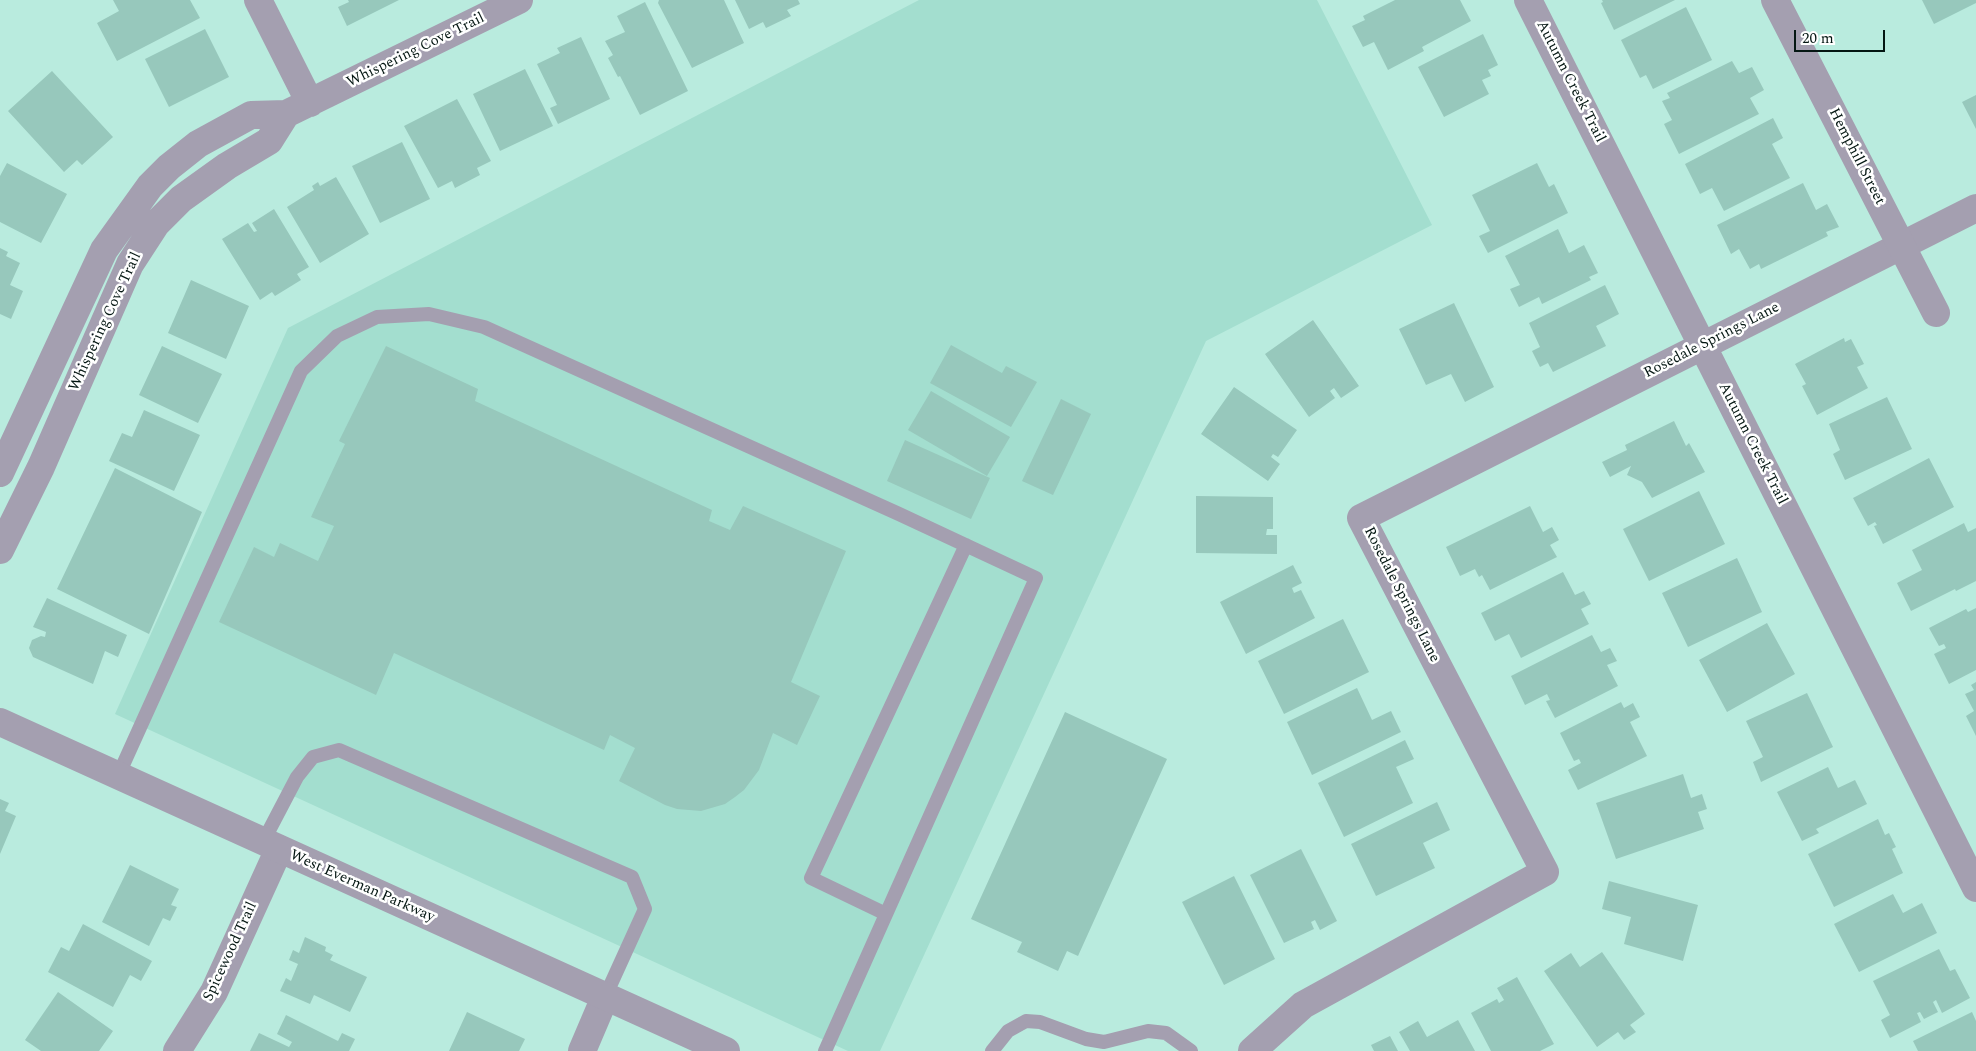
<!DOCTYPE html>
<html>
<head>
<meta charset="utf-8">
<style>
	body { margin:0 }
	#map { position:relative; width:1976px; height:1051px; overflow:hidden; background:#b9ebde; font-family:Spectral,serif }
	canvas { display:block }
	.scale { position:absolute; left:1794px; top:30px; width:91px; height:22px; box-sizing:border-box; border:2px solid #041612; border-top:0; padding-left:6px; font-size:15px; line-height:18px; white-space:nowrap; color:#041612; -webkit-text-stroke:4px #fff; paint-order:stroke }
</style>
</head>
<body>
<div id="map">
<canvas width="1976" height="1051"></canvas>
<div class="scale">20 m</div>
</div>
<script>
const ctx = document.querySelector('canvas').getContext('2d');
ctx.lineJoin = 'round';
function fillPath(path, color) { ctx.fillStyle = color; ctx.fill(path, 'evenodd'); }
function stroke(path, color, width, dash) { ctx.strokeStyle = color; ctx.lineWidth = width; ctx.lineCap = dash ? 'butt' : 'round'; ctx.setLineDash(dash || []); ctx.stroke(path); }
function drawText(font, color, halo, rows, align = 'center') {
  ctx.font = font + ' Spectral,serif'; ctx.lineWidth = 5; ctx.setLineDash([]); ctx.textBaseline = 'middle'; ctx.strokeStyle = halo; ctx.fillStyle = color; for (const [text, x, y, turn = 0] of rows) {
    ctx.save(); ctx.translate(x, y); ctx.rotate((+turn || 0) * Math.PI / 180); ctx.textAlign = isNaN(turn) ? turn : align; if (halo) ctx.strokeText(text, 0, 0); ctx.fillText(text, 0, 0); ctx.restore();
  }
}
fillPath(new Path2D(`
	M 919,0 L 1317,0 L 1432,225 L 1206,341 L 880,1051 L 848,1051 L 115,714 L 288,328 Z`), '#a3decf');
fillPath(new Path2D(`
	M 113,0 L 190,0 L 200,18 L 117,61 L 97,23 L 119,11 Z
	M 348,0 L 399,0 L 347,26 L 338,7 L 349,2 Z
	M 659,0 L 724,0 L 744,43 L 692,68 L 658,3 Z
	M 735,0 L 798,0 L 800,4 L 787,10 L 791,16 L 766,28 L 763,22 L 749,29 Z
	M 1395,0 L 1460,0 L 1471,21 L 1422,47 L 1424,51 L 1388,70 L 1374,42 L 1363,47 L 1352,26 L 1365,20 L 1363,16 Z
	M 1602,0 L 1675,0 L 1614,30 L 1601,3 L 1603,2 Z
	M 1922,0 L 1976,0 L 1976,3 L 1934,24 Z
	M 645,2 L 688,91 L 640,115 L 620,76 L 618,77 L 608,58 L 613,55 L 605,41 L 625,32 L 617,16 Z
	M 1686,7 L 1712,60 L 1653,89 L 1646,75 L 1640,78 L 1621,40 Z
	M 205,29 L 229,77 L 169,107 L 145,59 Z
	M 1483,34 L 1498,65 L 1488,70 L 1491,76 L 1482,80 L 1489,94 L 1444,117 L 1418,67 Z
	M 581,37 L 610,99 L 558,124 L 550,108 L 557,105 L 537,64 L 560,53 L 557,48 Z
	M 1732,61 L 1739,73 L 1752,67 L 1764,90 L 1750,98 L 1759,114 L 1679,154 L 1664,124 L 1672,120 L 1662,101 L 1670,98 L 1667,93 Z
	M 525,69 L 553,126 L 500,151 L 473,94 Z
	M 52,71 L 113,137 L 82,165 L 77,160 L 64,172 L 8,111 Z
	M 1976,95 L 1976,129 L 1962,102 Z
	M 457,99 L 491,161 L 477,168 L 480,175 L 455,188 L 452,181 L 438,188 L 404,126 Z
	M 1773,118 L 1783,138 L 1772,144 L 1790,178 L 1724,211 L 1712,188 L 1700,194 L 1685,164 Z
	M 402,142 L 430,199 L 380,223 L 352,166 Z
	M 7,163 L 67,194 L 41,243 L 0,222 L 0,176 Z
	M 1537,163 L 1549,187 L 1554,184 L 1568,213 L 1488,253 L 1479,236 L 1490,231 L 1472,195 Z
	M 336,177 L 369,234 L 320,263 L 287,207 L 314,190 L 312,186 L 318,182 L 320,186 Z
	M 1803,183 L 1816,210 L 1827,204 L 1839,227 L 1826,232 L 1828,236 L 1761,269 L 1759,264 L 1750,269 L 1739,249 L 1731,254 L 1717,225 Z
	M 274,209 L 309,267 L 297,274 L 301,280 L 275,296 L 272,292 L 260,300 L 222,239 L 248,223 L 254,232 L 257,231 L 252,223 Z
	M 1558,229 L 1569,253 L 1584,245 L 1598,273 L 1589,277 L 1591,280 L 1542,304 L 1539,297 L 1519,307 L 1510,289 L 1520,285 L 1505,256 Z
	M 0,248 L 8,252 L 6,256 L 20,263 L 10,285 L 23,291 L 11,319 L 0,314 Z
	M 191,280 L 249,306 L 226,359 L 168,333 Z
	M 1605,285 L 1619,314 L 1596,326 L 1606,346 L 1553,372 L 1548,363 L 1540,367 L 1532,351 L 1540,347 L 1529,323 Z
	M 1454,303 L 1494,387 L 1465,402 L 1451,374 L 1426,385 L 1399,329 Z
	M 1313,320 L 1359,386 L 1341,398 L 1334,388 L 1330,391 L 1335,398 L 1309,417 L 1265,354 Z
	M 1844,338 L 1845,342 L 1851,339 L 1864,364 L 1857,367 L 1868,388 L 1817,415 L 1802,386 L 1806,384 L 1795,364 Z
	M 951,345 L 1002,373 L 1006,366 L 1037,382 L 1011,427 L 930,383 Z
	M 162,346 L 222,374 L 198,423 L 139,395 Z
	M 386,346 L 478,389 L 475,401 L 712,510 L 709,521 L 730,530 L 743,506 L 846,551 L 791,682 L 820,696 L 797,745 L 773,733 L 759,770 L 744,790 L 735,797 L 725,804 L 701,811 L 677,809 L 665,805 L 619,781 L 635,748 L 610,735 L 604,750 L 394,653 L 376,695 L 219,622 L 254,547 L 274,557 L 280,543 L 318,561 L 334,526 L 311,517 L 345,444 L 339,441 Z
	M 1234,387 L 1297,430 L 1278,457 L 1273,454 L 1271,457 L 1280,464 L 1268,481 L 1201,434 Z
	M 931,391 L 1010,437 L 987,476 L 908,430 Z
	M 1887,397 L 1912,449 L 1845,480 L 1833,454 L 1840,450 L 1829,424 Z
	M 1061,399 L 1091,414 L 1053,495 L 1022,481 Z
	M 144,410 L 200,435 L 174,491 L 109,461 L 122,433 L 132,437 Z
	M 1674,421 L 1686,446 L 1689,443 L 1705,472 L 1652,498 L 1642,482 L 1627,475 L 1631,466 L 1610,477 L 1602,462 L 1627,450 L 1625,445 Z
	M 905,440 L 990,478 L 971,519 L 887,481 Z
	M 1929,458 L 1954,507 L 1883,544 L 1874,526 L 1877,525 L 1875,522 L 1868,526 L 1853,498 Z
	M 115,468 L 202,512 L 149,634 L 57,589 Z
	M 1699,491 L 1725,544 L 1649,581 L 1623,529 Z
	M 1196,496 L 1273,497 L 1273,529 L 1267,529 L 1266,535 L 1277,535 L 1277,554 L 1196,553 Z
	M 1530,506 L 1543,532 L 1552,527 L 1559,540 L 1550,545 L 1557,557 L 1490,590 L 1482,575 L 1479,577 L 1475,569 L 1460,576 L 1446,547 Z
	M 1964,523 L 1968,532 L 1976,528 L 1976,581 L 1956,591 L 1955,589 L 1911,611 L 1897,583 L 1922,570 L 1912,550 Z
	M 1737,558 L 1762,612 L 1688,647 L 1662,593 Z
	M 1293,565 L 1302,583 L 1292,588 L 1294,593 L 1301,590 L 1315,618 L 1246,654 L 1220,602 Z
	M 1563,572 L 1575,595 L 1584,591 L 1591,604 L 1581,609 L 1589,624 L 1521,658 L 1509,634 L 1495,641 L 1481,613 Z
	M 47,598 L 127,635 L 118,657 L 105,651 L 93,684 L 33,657 L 29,648 L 32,640 L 41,636 L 45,637 L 46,632 L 33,627 Z
	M 1976,608 L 1976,670 L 1949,684 L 1934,654 L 1946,648 L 1944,644 L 1939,646 L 1929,628 L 1966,609 L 1968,612 Z
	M 1343,619 L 1369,672 L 1284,714 L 1258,661 Z
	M 1767,623 L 1795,674 L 1727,712 L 1699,660 Z
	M 1592,635 L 1601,652 L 1610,648 L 1617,661 L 1607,665 L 1618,686 L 1555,718 L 1546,701 L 1550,700 L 1547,694 L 1525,705 L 1511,676 Z
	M 1976,682 L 1976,736 L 1966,716 L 1974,711 L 1965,694 L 1974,690 L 1971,685 Z
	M 1357,688 L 1372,720 L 1391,711 L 1401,732 L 1312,775 L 1287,722 Z
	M 1807,693 L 1833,747 L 1761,782 L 1753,762 L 1763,757 L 1746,721 Z
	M 1621,702 L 1624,708 L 1633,703 L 1640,717 L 1630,722 L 1647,756 L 1578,790 L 1568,770 L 1581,763 L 1579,759 L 1574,761 L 1560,733 Z
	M 1065,712 L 1167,759 L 1078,956 L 1067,951 L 1058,971 L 1017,952 L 1022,942 L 971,919 Z
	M 1405,740 L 1414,759 L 1396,767 L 1413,803 L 1344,837 L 1318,783 Z
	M 1828,767 L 1838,788 L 1855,780 L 1867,804 L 1816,829 L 1819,833 L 1802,841 L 1777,792 Z
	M 1683,774 L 1691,798 L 1702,794 L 1707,809 L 1698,812 L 1704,829 L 1616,859 L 1596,803 Z
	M 0,799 L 9,803 L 5,811 L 16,816 L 0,854 Z
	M 1437,802 L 1450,830 L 1423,843 L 1435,868 L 1376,896 L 1351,844 Z
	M 1878,819 L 1885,835 L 1889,833 L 1896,847 L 1892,849 L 1903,873 L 1834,907 L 1808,854 Z
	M 1301,849 L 1337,921 L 1320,930 L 1315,920 L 1311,922 L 1314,929 L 1284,943 L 1250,875 Z
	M 130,865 L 179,889 L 171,905 L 177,907 L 170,921 L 163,918 L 149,946 L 102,922 Z
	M 1234,876 L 1275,959 L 1224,985 L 1182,902 Z
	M 1609,881 L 1698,905 L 1683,961 L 1624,944 L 1631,917 L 1602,909 Z
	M 1893,894 L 1903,913 L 1922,903 L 1937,933 L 1859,972 L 1834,924 Z
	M 83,924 L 152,961 L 141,981 L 130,975 L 113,1007 L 48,972 L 61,947 L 69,951 Z
	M 305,937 L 326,947 L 325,951 L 333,955 L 330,960 L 367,977 L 350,1012 L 314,995 L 310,1004 L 280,991 L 286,978 L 291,981 L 298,964 L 289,960 L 293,950 L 299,953 Z
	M 1939,949 L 1950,971 L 1955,969 L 1970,998 L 1942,1013 L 1936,1000 L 1933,1002 L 1938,1012 L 1924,1019 L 1920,1012 L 1917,1013 L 1921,1022 L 1890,1038 L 1881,1020 L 1890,1015 L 1873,981 Z
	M 1602,952 L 1645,1014 L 1630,1025 L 1636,1032 L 1624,1040 L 1618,1032 L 1597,1047 L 1544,971 L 1571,953 L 1580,967 Z
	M 1517,977 L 1554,1044 L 1540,1051 L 1491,1051 L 1471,1013 L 1497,999 L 1499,1003 L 1504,1000 L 1497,988 Z
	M 58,992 L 113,1031 L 99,1051 L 41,1051 L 25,1040 Z
	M 467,1012 L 525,1039 L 519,1051 L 449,1051 Z
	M 1972,1012 L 1976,1021 L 1976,1051 L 1918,1051 L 1913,1041 Z
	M 286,1015 L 338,1041 L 342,1033 L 355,1039 L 349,1051 L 250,1051 L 259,1033 L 289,1047 L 292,1042 L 277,1034 Z
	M 1458,1020 L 1475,1051 L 1410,1051 L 1399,1032 L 1418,1021 L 1427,1037 Z
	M 1390,1036 L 1398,1051 L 1374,1051 L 1371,1045 Z`), '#97c8bc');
stroke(new Path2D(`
	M 118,776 L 301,371 L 337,336 L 377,317 L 429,314 L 484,327 L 899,514 L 1036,578 L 825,1051
	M 263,842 L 297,777 L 313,757 L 339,750 L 632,877 L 645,909 L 605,997
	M 886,914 L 811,878 L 966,545
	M 992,1051 L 1008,1031 L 1026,1021 L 1040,1022 L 1086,1039 L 1104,1042 L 1148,1031 L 1166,1033 L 1191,1051`), '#a49fb0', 14);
stroke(new Path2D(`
	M 258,0 L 310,103
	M 1528,0 L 1976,888
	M 0,473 L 104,250 L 150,186 L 169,167 L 198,144 L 251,115 L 286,114 L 519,0
	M 0,550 L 41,467 L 130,264 L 156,224 L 181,199 L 227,166 L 269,141 L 286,114
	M 177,1051 L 214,992 L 279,849
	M 582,1051 L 605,997
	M 1252,1051 L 1303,1005 L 1545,872 L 1361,518 L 1976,208`), '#a49fb0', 28);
stroke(new Path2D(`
	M 1775,0 L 1936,313
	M 0,722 L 726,1051`), '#a49fb0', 28);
drawText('15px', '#041612', '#fff', [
	["Whispering Cove Trail",416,51,-26],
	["Autumn Creek Trail",1570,82,63],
	["Hemphill Street",1856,157,63],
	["Whispering Cove Trail",106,322,-65],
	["Rosedale Springs Lane",1712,341,-27],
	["Autumn Creek Trail",1752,444,63],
	["Rosedale Springs Lane",1401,595,63],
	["West Everman Parkway",362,887,24],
	["Spicewood Trail",231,952,-65]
]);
</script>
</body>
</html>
